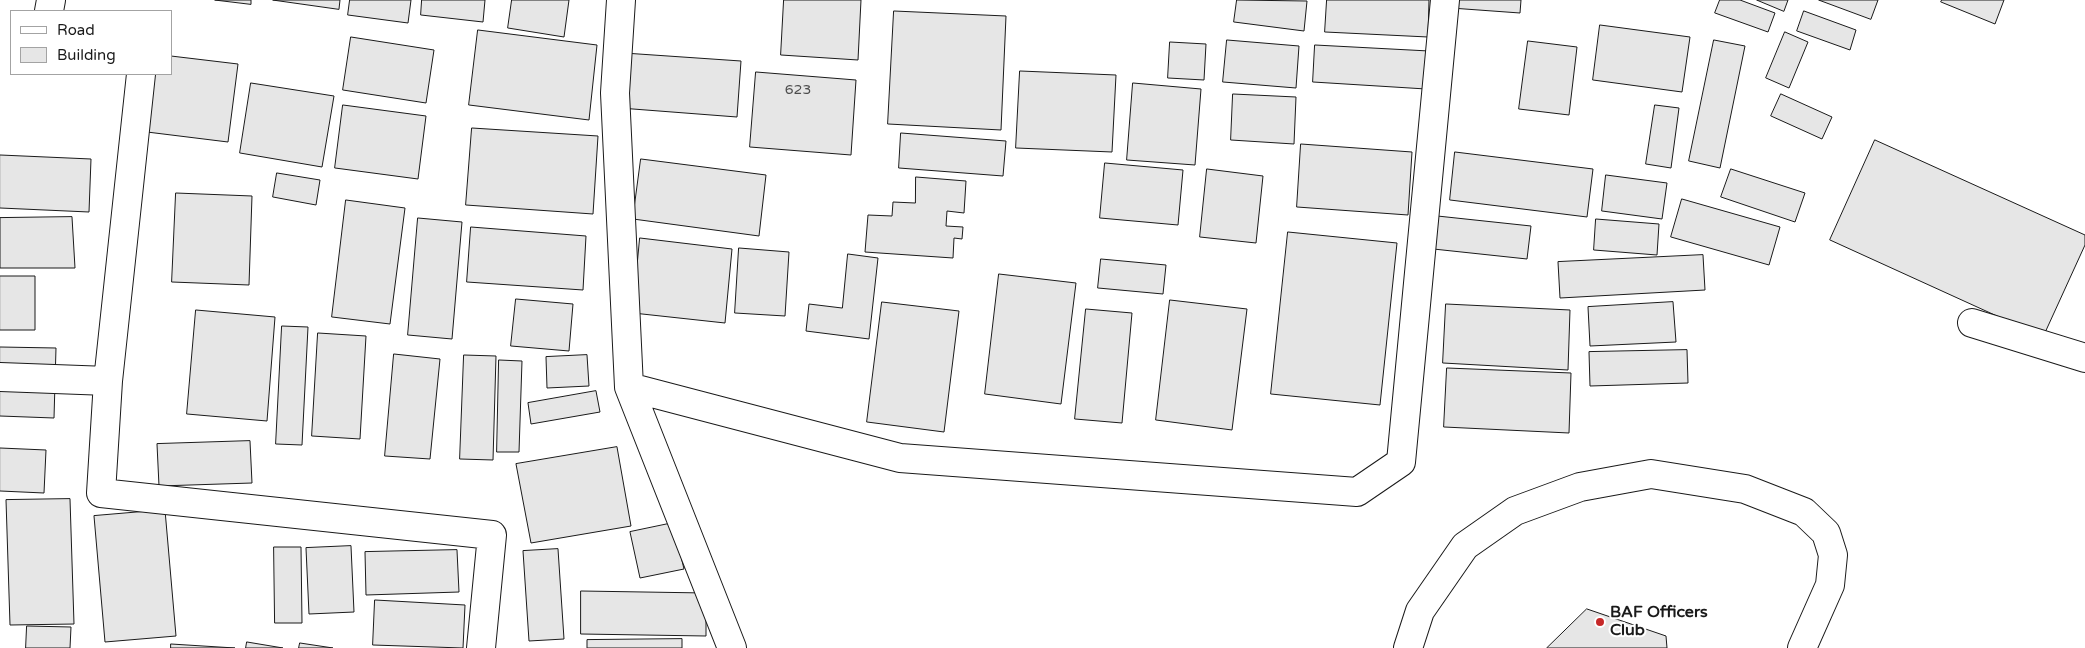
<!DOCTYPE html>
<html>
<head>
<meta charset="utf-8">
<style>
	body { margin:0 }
	#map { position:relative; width:2085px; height:648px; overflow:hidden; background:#fff; font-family:"Varela Round",sans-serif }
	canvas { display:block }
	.legend { position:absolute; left:10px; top:10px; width:162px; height:65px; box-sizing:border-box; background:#fff; border:1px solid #a3a3a3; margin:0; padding:6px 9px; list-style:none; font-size:15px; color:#1a1a1a }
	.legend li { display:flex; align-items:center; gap:10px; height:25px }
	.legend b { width:25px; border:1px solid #a3a3a3 }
</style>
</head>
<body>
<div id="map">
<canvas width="2085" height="648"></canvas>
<ul class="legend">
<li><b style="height:6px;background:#fff"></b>Road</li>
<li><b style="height:14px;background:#e6e6e6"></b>Building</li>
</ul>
</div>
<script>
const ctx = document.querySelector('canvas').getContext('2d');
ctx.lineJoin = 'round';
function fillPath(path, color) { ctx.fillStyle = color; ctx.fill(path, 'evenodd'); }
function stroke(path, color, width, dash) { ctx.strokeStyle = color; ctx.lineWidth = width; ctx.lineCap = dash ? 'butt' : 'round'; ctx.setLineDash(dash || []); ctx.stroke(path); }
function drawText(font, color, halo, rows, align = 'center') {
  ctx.font = font + ' "Varela Round",sans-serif'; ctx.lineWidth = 4; ctx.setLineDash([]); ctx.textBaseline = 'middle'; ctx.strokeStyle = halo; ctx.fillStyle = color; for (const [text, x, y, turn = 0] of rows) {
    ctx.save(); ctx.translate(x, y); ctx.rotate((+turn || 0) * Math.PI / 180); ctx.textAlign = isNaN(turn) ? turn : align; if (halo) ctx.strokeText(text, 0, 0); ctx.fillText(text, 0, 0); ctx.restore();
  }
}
const building = new Path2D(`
	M 215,0 L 251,0 L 251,4 Z
	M 273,0 L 340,0 L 339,9 Z
	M 350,0 L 411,0 L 408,23 L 348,15 Z
	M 422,0 L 485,0 L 483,22 L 421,15 Z
	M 512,0 L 569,0 L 564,37 L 508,28 Z
	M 784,0 L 861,0 L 858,60 L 781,55 Z
	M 1237,0 L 1307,1 L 1304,31 L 1234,22 Z
	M 1327,0 L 1429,0 L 1428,37 L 1325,32 Z
	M 1452,0 L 1521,0 L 1520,13 L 1451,8 Z
	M 1720,0 L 1740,0 L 1775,13 L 1768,32 L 1715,13 Z
	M 1757,0 L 1788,0 L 1784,11 Z
	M 1819,0 L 1878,0 L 1871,19 Z
	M 1942,0 L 2004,0 L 1995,24 L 1941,2 Z
	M 894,11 L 1006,16 L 1001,130 L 888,124 Z
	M 1804,11 L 1856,30 L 1850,50 L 1797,31 Z
	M 1600,25 L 1690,37 L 1682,92 L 1593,80 Z
	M 478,30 L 597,45 L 589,120 L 469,105 Z
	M 1785,32 L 1808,42 L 1789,88 L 1766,78 Z
	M 351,37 L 434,50 L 426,103 L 343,90 Z
	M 1227,40 L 1299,46 L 1296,88 L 1223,82 Z
	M 1714,40 L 1745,46 L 1720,168 L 1689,161 Z
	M 1528,41 L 1577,47 L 1569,115 L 1519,109 Z
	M 1170,42 L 1206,44 L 1204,80 L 1168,78 Z
	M 1315,45 L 1429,51 L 1426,89 L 1313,82 Z
	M 624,53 L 741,61 L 737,117 L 620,108 Z
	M 171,56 L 238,64 L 228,142 L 147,132 L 154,74 L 171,74 Z
	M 1020,71 L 1116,75 L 1112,152 L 1016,148 Z
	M 756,72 L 856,80 L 851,155 L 750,147 Z
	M 251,83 L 334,96 L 322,167 L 240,153 Z
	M 1133,83 L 1201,89 L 1195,165 L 1127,160 Z
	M 1233,94 L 1296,97 L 1294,144 L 1231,140 Z
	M 1781,94 L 1832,117 L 1822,139 L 1771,116 Z
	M 343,105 L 426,116 L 418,179 L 335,168 Z
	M 1655,105 L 1679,108 L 1671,168 L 1646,164 Z
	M 472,128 L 598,136 L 593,214 L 466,205 Z
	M 901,133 L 1006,141 L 1003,176 L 899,168 Z
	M 1875,140 L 2085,235 L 2085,245 L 2043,337 L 1830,240 Z
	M 1301,144 L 1412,152 L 1408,215 L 1297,207 Z
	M 1455,152 L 1593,169 L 1587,217 L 1450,200 Z
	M 0,155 L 91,159 L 89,212 L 0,208 Z
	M 641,159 L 766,175 L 759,236 L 633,219 Z
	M 1105,163 L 1183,170 L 1178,225 L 1100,218 Z
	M 1207,169 L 1263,176 L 1256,243 L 1200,237 Z
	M 1731,169 L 1805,193 L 1795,222 L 1721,197 Z
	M 277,173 L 320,180 L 316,205 L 273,197 Z
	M 1606,175 L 1667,183 L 1662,219 L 1602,211 Z
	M 916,177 L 966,181 L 964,213 L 947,211 L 946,226 L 963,227 L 962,239 L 954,238 L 953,258 L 865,252 L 868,215 L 892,216 L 893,202 L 915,203 Z
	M 176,193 L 252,196 L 249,285 L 172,282 Z
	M 1682,199 L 1780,227 L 1769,265 L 1671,237 Z
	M 346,200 L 405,208 L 390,324 L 332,317 Z
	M 1428,215 L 1531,226 L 1527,259 L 1424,248 Z
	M 72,217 L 75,268 L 0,268 L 0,218 Z
	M 418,218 L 462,222 L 452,339 L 408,335 Z
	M 1596,219 L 1659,224 L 1657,255 L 1594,250 Z
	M 471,227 L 586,236 L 583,290 L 467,282 Z
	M 1288,232 L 1397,243 L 1380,405 L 1271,394 Z
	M 640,238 L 732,249 L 725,323 L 633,313 Z
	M 739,248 L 789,252 L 785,316 L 735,313 Z
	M 848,254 L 878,258 L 869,339 L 806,331 L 809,304 L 842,308 Z
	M 1703,255 L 1705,290 L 1560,298 L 1558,262 Z
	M 1101,259 L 1166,265 L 1163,294 L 1098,288 Z
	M 999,274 L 1076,283 L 1061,404 L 985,394 Z
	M 0,276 L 35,276 L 35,330 L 0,330 Z
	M 516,299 L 573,304 L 569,351 L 511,346 Z
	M 1170,300 L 1247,309 L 1232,430 L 1156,420 Z
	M 882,302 L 959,311 L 944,432 L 867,422 Z
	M 1673,302 L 1676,342 L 1590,346 L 1588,307 Z
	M 1446,304 L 1570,310 L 1568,370 L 1443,363 Z
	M 1086,309 L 1132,313 L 1122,423 L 1075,419 Z
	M 196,310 L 275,317 L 267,421 L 187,414 Z
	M 282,326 L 308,327 L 302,445 L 276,444 Z
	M 318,333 L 366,336 L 360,439 L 312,436 Z
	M 0,347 L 56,348 L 54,418 L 0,416 Z
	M 1687,350 L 1688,383 L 1590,386 L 1589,352 Z
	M 394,354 L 440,359 L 430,459 L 385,456 Z
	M 464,355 L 496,356 L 493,460 L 460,459 Z
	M 587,355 L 589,386 L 547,388 L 546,357 Z
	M 499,360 L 522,361 L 519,452 L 497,452 Z
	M 1447,368 L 1571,373 L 1569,433 L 1444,427 Z
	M 596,391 L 600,412 L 531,424 L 528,403 Z
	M 250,441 L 252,483 L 159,486 L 157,444 Z
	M 617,447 L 631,526 L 531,543 L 516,464 Z
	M 0,448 L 46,450 L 44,493 L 0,491 Z
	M 70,499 L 74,624 L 10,625 L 6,500 Z
	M 165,510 L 176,636 L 105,642 L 94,516 Z
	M 673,523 L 684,569 L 640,578 L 630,532 Z
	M 351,546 L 354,612 L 309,614 L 306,548 Z
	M 274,547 L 301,547 L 302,623 L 275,623 Z
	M 558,549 L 564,639 L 529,641 L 523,551 Z
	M 457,550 L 459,592 L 366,595 L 365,552 Z
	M 581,591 L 706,593 L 706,636 L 581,634 Z
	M 375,600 L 465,605 L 463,648 L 373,645 Z
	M 1587,609 L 1666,636 L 1667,648 L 1547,648 Z
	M 27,626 L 71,627 L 70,648 L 26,648 Z
	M 682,639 L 682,648 L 587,648 L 587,640 Z
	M 247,642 L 283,648 L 246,648 Z
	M 300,643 L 333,648 L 299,648 Z
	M 171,644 L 235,648 L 171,648 Z`);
fillPath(building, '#e6e6e6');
stroke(building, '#1a1a1a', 1);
const minor = new Path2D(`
	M 621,0 L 615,93 L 629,387 L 900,458 L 1357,492 L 1401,462 L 1445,0
	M 49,11 L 51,0
	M 1972,323 L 2085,358
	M 0,377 L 108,381 L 101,493 L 492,535 L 481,648
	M 108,381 L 141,74
	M 629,387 L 732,648
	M 1408,648 L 1420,611 L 1465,546 L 1515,511 L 1580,487 L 1651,474 L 1745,489 L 1804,512 L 1826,533 L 1833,555 L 1830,585 L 1802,648`);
stroke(minor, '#1a1a1a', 30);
stroke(minor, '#fff', 28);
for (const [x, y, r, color] of [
	[1600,622,5,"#c62828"]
]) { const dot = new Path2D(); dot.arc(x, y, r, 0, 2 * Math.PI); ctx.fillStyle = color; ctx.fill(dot); stroke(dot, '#fff', 2); }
drawText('14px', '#4d4d4d', null, [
	["623",798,90]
]);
drawText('bold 16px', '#1a1a1a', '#fff', [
	["BAF Officers",1610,613],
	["Club",1610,631]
], 'left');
</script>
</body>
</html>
